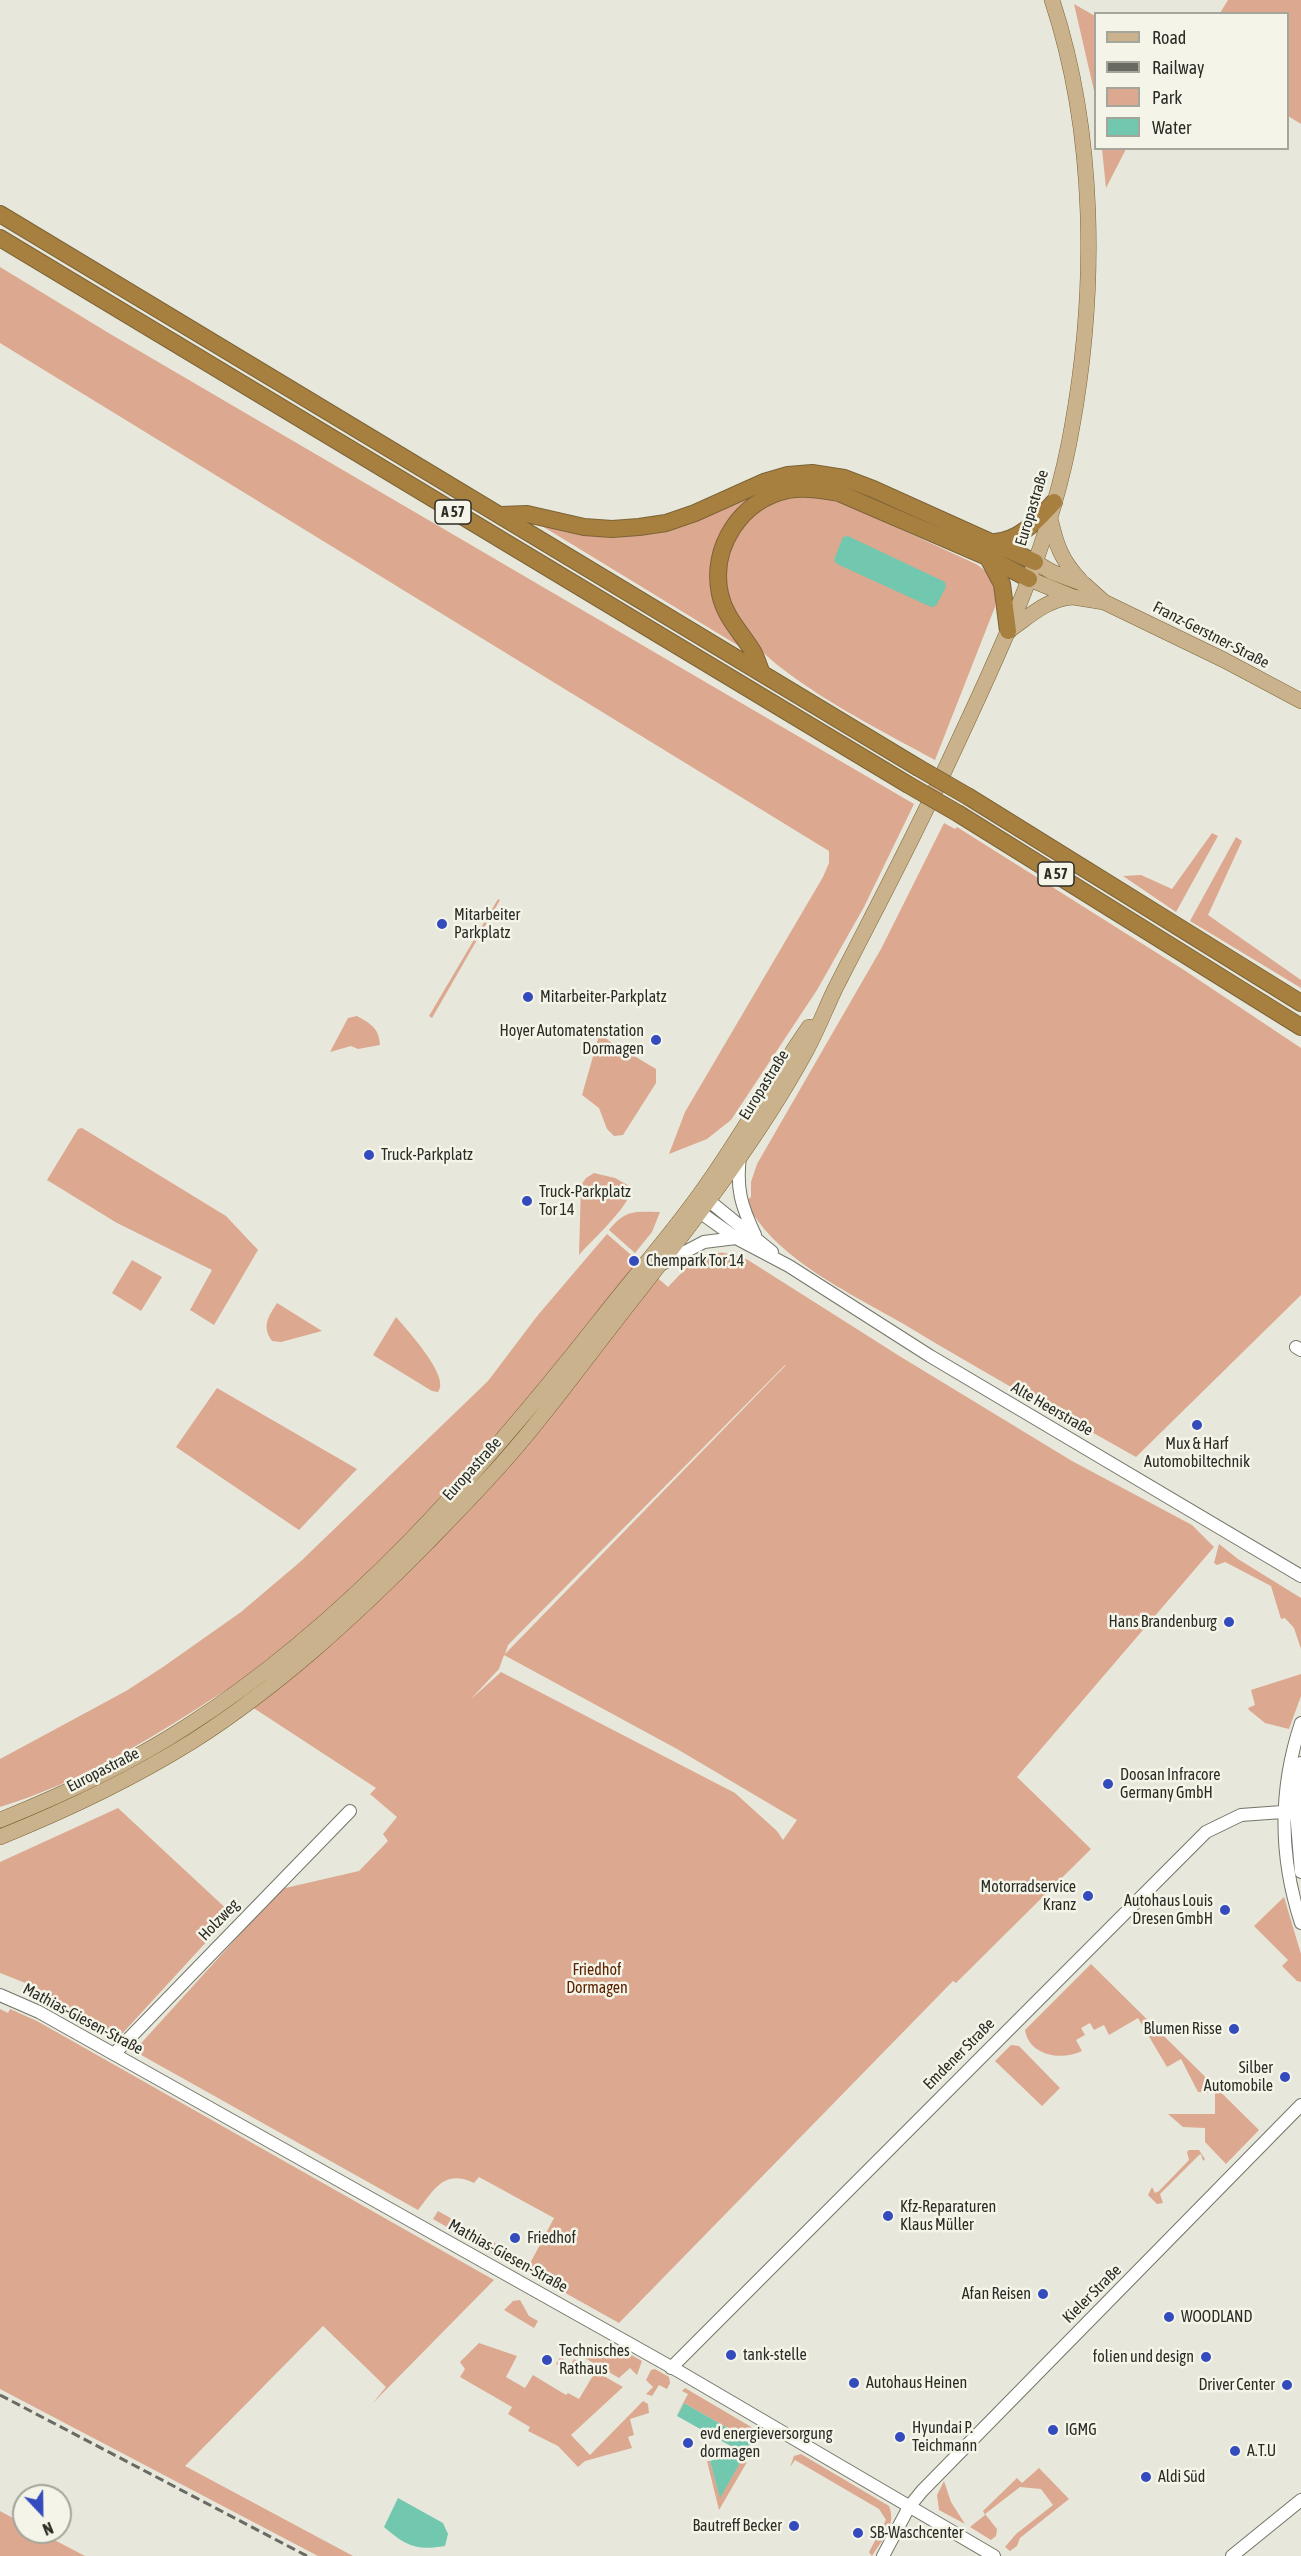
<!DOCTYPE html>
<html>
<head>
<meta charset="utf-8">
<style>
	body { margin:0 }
	#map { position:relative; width:1301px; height:2556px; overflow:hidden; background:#e7e8db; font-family:"Asap Condensed",sans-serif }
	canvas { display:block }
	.legend { position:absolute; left:1094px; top:12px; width:195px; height:138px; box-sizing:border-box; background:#f4f5e8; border:2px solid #a4a59b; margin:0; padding:8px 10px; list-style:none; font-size:18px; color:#2c2c27 }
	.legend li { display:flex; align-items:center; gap:12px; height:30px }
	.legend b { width:30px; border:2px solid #a4a59b }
	.north { position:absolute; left:12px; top:2484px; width:60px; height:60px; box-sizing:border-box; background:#f4f5e8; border:2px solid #a4a59b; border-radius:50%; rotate:158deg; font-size:16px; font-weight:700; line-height:24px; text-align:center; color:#2c2c27 }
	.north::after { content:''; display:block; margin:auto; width:21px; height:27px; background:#344bbd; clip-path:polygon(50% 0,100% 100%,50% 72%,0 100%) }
</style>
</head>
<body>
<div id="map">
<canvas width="1301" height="2556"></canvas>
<ul class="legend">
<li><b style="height:8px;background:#cab38c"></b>Road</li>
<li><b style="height:8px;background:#696a62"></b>Railway</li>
<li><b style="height:16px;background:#dca890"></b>Park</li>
<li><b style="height:16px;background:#72c7af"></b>Water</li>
</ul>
<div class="north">N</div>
</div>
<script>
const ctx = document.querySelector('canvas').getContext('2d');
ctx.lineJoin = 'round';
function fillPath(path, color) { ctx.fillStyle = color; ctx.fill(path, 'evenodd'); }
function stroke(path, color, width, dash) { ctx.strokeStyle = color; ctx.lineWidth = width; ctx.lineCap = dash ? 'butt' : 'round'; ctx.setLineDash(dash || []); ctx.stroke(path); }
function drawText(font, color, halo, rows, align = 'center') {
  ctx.font = font + ' "Asap Condensed",sans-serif'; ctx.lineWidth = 5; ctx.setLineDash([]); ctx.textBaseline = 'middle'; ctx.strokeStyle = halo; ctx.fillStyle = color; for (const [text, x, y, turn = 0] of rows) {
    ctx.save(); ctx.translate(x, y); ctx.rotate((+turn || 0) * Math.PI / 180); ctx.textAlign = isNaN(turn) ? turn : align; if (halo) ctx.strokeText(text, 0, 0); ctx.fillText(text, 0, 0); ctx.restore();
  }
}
fillPath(new Path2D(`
	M 1228,0 L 1301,0 L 1301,124 L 1288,116 L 1288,14 L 1220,13 Z
	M 1074,4 L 1095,16 L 1095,95 Z
	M 1102,149 L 1126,149 L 1106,188 Z
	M 0,267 L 112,335 L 914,804 L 864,907 L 817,990 L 731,1120 L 707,1139 L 669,1154 L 685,1112 L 823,877 L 829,863 L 829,851 L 0,343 Z
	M 767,491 L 715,553 L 742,648 L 537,523 L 613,535 Z
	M 790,494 L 839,501 L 976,564 C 993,575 998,587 995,607 L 935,760 C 879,729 762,672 733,616 C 724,599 723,575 727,558 C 737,517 754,510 790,494 Z
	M 944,823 L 955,829 L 957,827 L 1184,970 L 1301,1048 L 1301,1295 L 1136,1457 C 1058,1413 979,1370 902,1323 C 850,1293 772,1257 746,1201 L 751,1197 L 751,1182 L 757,1164 L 881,949 Z
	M 1212,833 L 1218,836 L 1176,912 L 1123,876 L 1141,875 L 1172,889 Z
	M 1236,837 L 1242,841 L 1208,915 L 1301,980 L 1301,988 L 1190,921 Z
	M 498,899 L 500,900 L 432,1018 L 429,1016 Z
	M 357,1016 C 371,1024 379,1028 380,1045 L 358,1049 L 351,1046 L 330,1052 L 348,1018 Z
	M 600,1032 L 609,1041 L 656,1069 L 656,1083 L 623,1135 L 614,1136 L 607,1129 L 599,1108 L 582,1095 Z
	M 82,1128 L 226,1216 L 258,1250 L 214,1325 L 190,1310 L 212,1270 L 117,1223 L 47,1180 L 78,1129 Z
	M 594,1173 L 615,1178 L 633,1188 C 626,1210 595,1237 579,1255 L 581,1185 L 586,1178 Z
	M 660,1212 L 652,1232 L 635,1253 L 609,1230 C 626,1209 635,1212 660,1212 Z
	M 607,1234 L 668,1287 C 694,1260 709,1242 748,1260 L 901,1357 L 1072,1461 L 1192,1525 L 1214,1547 L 1017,1777 L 1091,1849 L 956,1983 L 953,1981 L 619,2323 L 526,2271 L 554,2218 L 479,2177 L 474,2183 C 444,2169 435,2189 418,2210 L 134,2051 L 281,1889 L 359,1871 L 388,1841 L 383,1834 L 397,1817 L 370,1794 L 376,1788 L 226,1690 C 155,1736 82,1782 0,1807 L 0,1759 L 126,1691 L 163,1667 L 241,1612 L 300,1562 L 488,1381 L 538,1315 ZM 785,1365 L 786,1365 L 505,1654 L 508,1645 ZM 504,1655 L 677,1749 L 797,1820 L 783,1840 L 777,1831 L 735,1793 L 501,1672 L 470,1700 L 499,1669 Z
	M 132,1260 L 162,1277 L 141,1311 L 112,1293 Z
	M 277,1303 L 322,1331 L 281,1342 L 272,1341 C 261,1326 269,1316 277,1303 Z
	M 396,1317 C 407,1330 451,1377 438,1392 L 432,1391 L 373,1355 Z
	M 217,1388 L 357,1469 L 299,1530 L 176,1447 Z
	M 1219,1544 L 1238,1559 L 1301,1598 L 1301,1649 L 1294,1628 L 1285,1618 L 1281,1619 L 1271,1586 L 1225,1562 L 1217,1565 L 1214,1563 Z
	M 1301,1674 L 1301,1696 L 1289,1729 L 1265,1723 L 1249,1710 L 1248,1708 L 1255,1705 L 1251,1690 Z
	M 118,1808 L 232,1914 L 120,2036 L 28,1984 L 0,1973 L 0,1862 Z
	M 1284,1897 L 1301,1954 L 1301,1982 L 1297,1981 L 1282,1966 L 1288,1960 L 1254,1926 Z
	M 1091,1964 L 1259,2130 L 1226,2164 L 1205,2142 L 1205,2128 L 1183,2127 L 1168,2114 L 1215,2114 L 1215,2093 L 1198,2092 L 1181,2059 L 1167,2067 L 1138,2018 L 1109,2035 L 1104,2025 L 1094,2030 L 1090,2023 L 1081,2028 L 1085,2035 L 1076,2040 L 1082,2051 C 1062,2061 1029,2056 1025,2030 Z
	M 0,2009 L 8,2013 L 10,2009 L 37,2021 L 494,2280 L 372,2404 L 386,2387 L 323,2326 L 185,2466 L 353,2556 L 318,2556 L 0,2389 Z
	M 1011,2045 L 1019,2046 L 1060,2088 L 1042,2106 L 995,2061 Z
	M 1189,2150 L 1199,2150 L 1205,2159 L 1203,2161 L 1201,2154 L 1198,2156 L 1160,2194 L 1163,2203 L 1157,2204 L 1148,2195 L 1152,2187 L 1155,2193 L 1159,2191 L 1189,2160 L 1187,2152 Z
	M 438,2211 L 520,2257 L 515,2266 L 433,2219 Z
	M 520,2300 L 529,2316 L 538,2321 L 534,2328 L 504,2310 L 513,2301 Z
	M 479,2343 L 517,2356 L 506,2377 L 525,2388 L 533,2375 L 566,2395 L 568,2393 L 579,2399 L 594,2374 L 579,2365 L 573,2374 L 556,2364 L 561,2356 L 570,2365 L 574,2359 L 623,2387 L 571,2435 L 590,2455 L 643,2401 L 648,2404 L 649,2413 L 630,2419 L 634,2435 L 628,2437 L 632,2448 L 585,2461 L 578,2467 L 558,2446 L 528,2431 L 530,2427 L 508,2414 L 512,2407 L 460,2377 L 465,2369 L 460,2362 Z
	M 607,2351 L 612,2354 L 624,2351 L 642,2361 L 637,2375 L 630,2368 L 619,2378 L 583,2357 Z
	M 655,2369 L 669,2377 L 670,2383 L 667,2389 L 659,2385 L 652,2396 L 646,2394 L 653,2387 L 646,2380 L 651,2370 Z
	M 685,2388 L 753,2428 L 758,2442 L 754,2439 L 752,2442 L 684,2403 L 676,2416 L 688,2394 L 682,2391 Z
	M 801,2454 L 889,2506 C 897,2525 882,2540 872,2556 L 869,2552 L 886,2520 L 879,2509 L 795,2460 L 790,2467 L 794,2456 Z
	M 742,2459 L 747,2462 L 719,2510 L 707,2461 L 710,2461 L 720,2497 Z
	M 1039,2468 L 1069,2499 L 1020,2538 L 1017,2546 L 1010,2551 L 1005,2547 L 1016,2534 L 1053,2505 L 1041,2489 L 1020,2487 L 985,2514 L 997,2529 L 996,2536 L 991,2540 L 970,2527 L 985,2515 L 983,2511 L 1017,2478 L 1022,2483 Z
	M 944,2481 L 951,2502 L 965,2524 L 939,2510 L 937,2495 Z
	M 0,2511 L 24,2524 L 24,2532 L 39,2532 L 85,2556 L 0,2556 Z`), '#dca890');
fillPath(new Path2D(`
	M 848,536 L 945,582 L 946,587 L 936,606 L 931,607 L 837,564 L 834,560 L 843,537 Z
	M 684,2403 L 752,2442 L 720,2498 L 710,2461 L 735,2454 L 736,2449 L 677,2416 Z
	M 398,2498 L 443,2523 L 448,2534 L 445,2546 C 416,2551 406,2546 384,2527 Z`), '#72c7af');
const minor = new Path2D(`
	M 740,1156 C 736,1189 741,1205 755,1235
	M 702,1195 L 772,1252
	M 694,1208 L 736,1238 L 789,1266 L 930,1356 L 1301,1576
	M 662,1264 L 704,1242 L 736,1238
	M 1296,1347 L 1301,1350
	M 1301,1723 C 1279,1789 1279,1856 1301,1923
	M 1301,1763 L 1296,1811 L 1301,1872
	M 0,1995 L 39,2012 L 680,2372 L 994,2556
	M 114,2054 L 350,1811
	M 671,2368 L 1206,1832 L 1241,1815 L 1296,1811
	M 883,2556 L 909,2507 L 922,2491 L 1301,2105
	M 1232,2556 L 1301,2500`);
const major = new Path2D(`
	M 1050,518 C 1056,544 1061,560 1080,580
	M 1035,562 L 1052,572 L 1084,584 L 1104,602
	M 1029,579 L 1073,597 L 1104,602 L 1224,660 L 1301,701
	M 1008,631 C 1029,617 1046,599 1073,597
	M 0,1820 C 65,1794 127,1765 186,1727 C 350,1622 482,1470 601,1319 C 635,1275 673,1233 705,1187 C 742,1135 773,1079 809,1027
	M 0,1837 C 67,1810 132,1779 193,1741 C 279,1686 355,1616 426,1544 C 458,1511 490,1479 519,1444 C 553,1404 584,1361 617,1319 C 684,1233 754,1147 806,1051 C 817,1031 825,1010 835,989 C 871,918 908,849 942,776 C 994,664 1051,550 1072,427 C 1097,289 1096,133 1052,0`);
const highway = new Path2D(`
	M 0,214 L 917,767
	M 0,238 L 907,784
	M 501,515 L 527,514 L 584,527 L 612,529 L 639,527 L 666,523 L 695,513 L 764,482 L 788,475 L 812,473 L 844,478 L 873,489 L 1035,562
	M 995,542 C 1021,540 1037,520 1054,502
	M 988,558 L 1002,584 L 1008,631
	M 761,671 C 758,664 756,656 752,650 C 740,631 725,617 720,594 C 710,547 741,500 788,490 C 805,487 822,490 839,493 L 987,557 L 1029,579
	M 969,797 L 1301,1003
	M 959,814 L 1301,1027`);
stroke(minor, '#747569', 14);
stroke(major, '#7c6337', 16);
stroke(highway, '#7c6337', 18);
stroke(minor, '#fff', 12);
stroke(major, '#cab38c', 15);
stroke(highway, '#a78040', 16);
stroke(new Path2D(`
	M 0,2395 L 307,2556`), '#696a62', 3, [9, 4.5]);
const highwayBridge = new Path2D(`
	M 917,767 L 969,797
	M 907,784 L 959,814`);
stroke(highwayBridge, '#7c6337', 18, []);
stroke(highwayBridge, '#a78040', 16);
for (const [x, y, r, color] of [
	[442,924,6,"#344bbd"],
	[528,997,6,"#344bbd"],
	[656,1040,6,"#344bbd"],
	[369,1155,6,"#344bbd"],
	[527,1201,6,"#344bbd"],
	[634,1261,6,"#344bbd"],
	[1197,1425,6,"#344bbd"],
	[1229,1622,6,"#344bbd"],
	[1108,1784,6,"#344bbd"],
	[1088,1896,6,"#344bbd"],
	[1225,1910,6,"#344bbd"],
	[1234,2029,6,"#344bbd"],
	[1285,2077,6,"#344bbd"],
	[888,2216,6,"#344bbd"],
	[515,2238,6,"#344bbd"],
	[1043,2294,6,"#344bbd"],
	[1169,2317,6,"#344bbd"],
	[731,2355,6,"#344bbd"],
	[1206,2357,6,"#344bbd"],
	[547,2360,6,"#344bbd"],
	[854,2383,6,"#344bbd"],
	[1287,2385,6,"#344bbd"],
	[1053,2430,6,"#344bbd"],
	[900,2437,6,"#344bbd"],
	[688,2443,6,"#344bbd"],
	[1235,2451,6,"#344bbd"],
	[1146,2477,6,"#344bbd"],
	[794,2526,6,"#344bbd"],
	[858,2533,6,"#344bbd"]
]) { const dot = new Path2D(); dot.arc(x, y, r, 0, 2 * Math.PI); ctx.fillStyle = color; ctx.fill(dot); stroke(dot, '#f4f5e8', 2); }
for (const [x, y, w] of [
	[453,512,36],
	[1056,874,36]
]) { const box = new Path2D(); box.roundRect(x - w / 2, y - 12, w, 24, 4.5); ctx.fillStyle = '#f4f5e8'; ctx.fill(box); stroke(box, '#2c2c27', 1.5); }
drawText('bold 15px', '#2c2c27', null, [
	["A 57",453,512],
	["A 57",1056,874]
]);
drawText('16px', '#2c2c27', '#f4f5e8', [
	["Europastraße",1032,508,-73],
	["Franz-Gerstner-Straße",1211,635,27],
	["Europastraße",764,1085,-58],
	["Alte Heerstraße",1052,1409,30],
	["Europastraße",472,1469,-48],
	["Europastraße",103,1770,-27],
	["Holzweg",219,1920,-46],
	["Mathias-Giesen-Straße",83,2019,28],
	["Emdener Straße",959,2054,-45],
	["Mathias-Giesen-Straße",508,2256,29],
	["Kieler Straße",1092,2294,-45]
]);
drawText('16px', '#2c2c27', '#f4f5e8', [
	["Mitarbeiter",454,915],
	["Parkplatz",454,933],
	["Mitarbeiter-Parkplatz",540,997],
	["Hoyer Automatenstation",644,1031,"right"],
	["Dormagen",644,1049,"right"],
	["Truck-Parkplatz",381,1155],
	["Truck-Parkplatz",539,1192],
	["Tor 14",539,1210],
	["Chempark Tor 14",646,1261],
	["Mux & Harf",1197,1444,"center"],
	["Automobiltechnik",1197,1462,"center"],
	["Hans Brandenburg",1217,1622,"right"],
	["Doosan Infracore",1120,1775],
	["Germany GmbH",1120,1793],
	["Motorradservice",1076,1887,"right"],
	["Kranz",1076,1905,"right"],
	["Autohaus Louis",1213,1901,"right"],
	["Dresen GmbH",1213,1919,"right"],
	["Blumen Risse",1222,2029,"right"],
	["Silber",1273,2068,"right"],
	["Automobile",1273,2086,"right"],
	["Kfz-Reparaturen",900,2207],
	["Klaus Müller",900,2225],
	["Friedhof",527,2238],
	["Afan Reisen",1031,2294,"right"],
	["WOODLAND",1181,2317],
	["Technisches",559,2351],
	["Rathaus",559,2369],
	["tank-stelle",743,2355],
	["folien und design",1194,2357,"right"],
	["Autohaus Heinen",866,2383],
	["Driver Center",1275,2385,"right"],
	["Hyundai P.",912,2428],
	["Teichmann",912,2446],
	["IGMG",1065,2430],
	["evd energieversorgung",700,2434],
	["dormagen",700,2452],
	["A.T.U",1247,2451],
	["Aldi Süd",1158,2477],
	["Bautreff Becker",782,2526,"right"],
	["SB-Waschcenter",870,2533]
], 'left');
drawText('16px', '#5d2200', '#f4f5e8', [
	["Friedhof",597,1970],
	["Dormagen",597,1988]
]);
</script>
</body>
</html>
